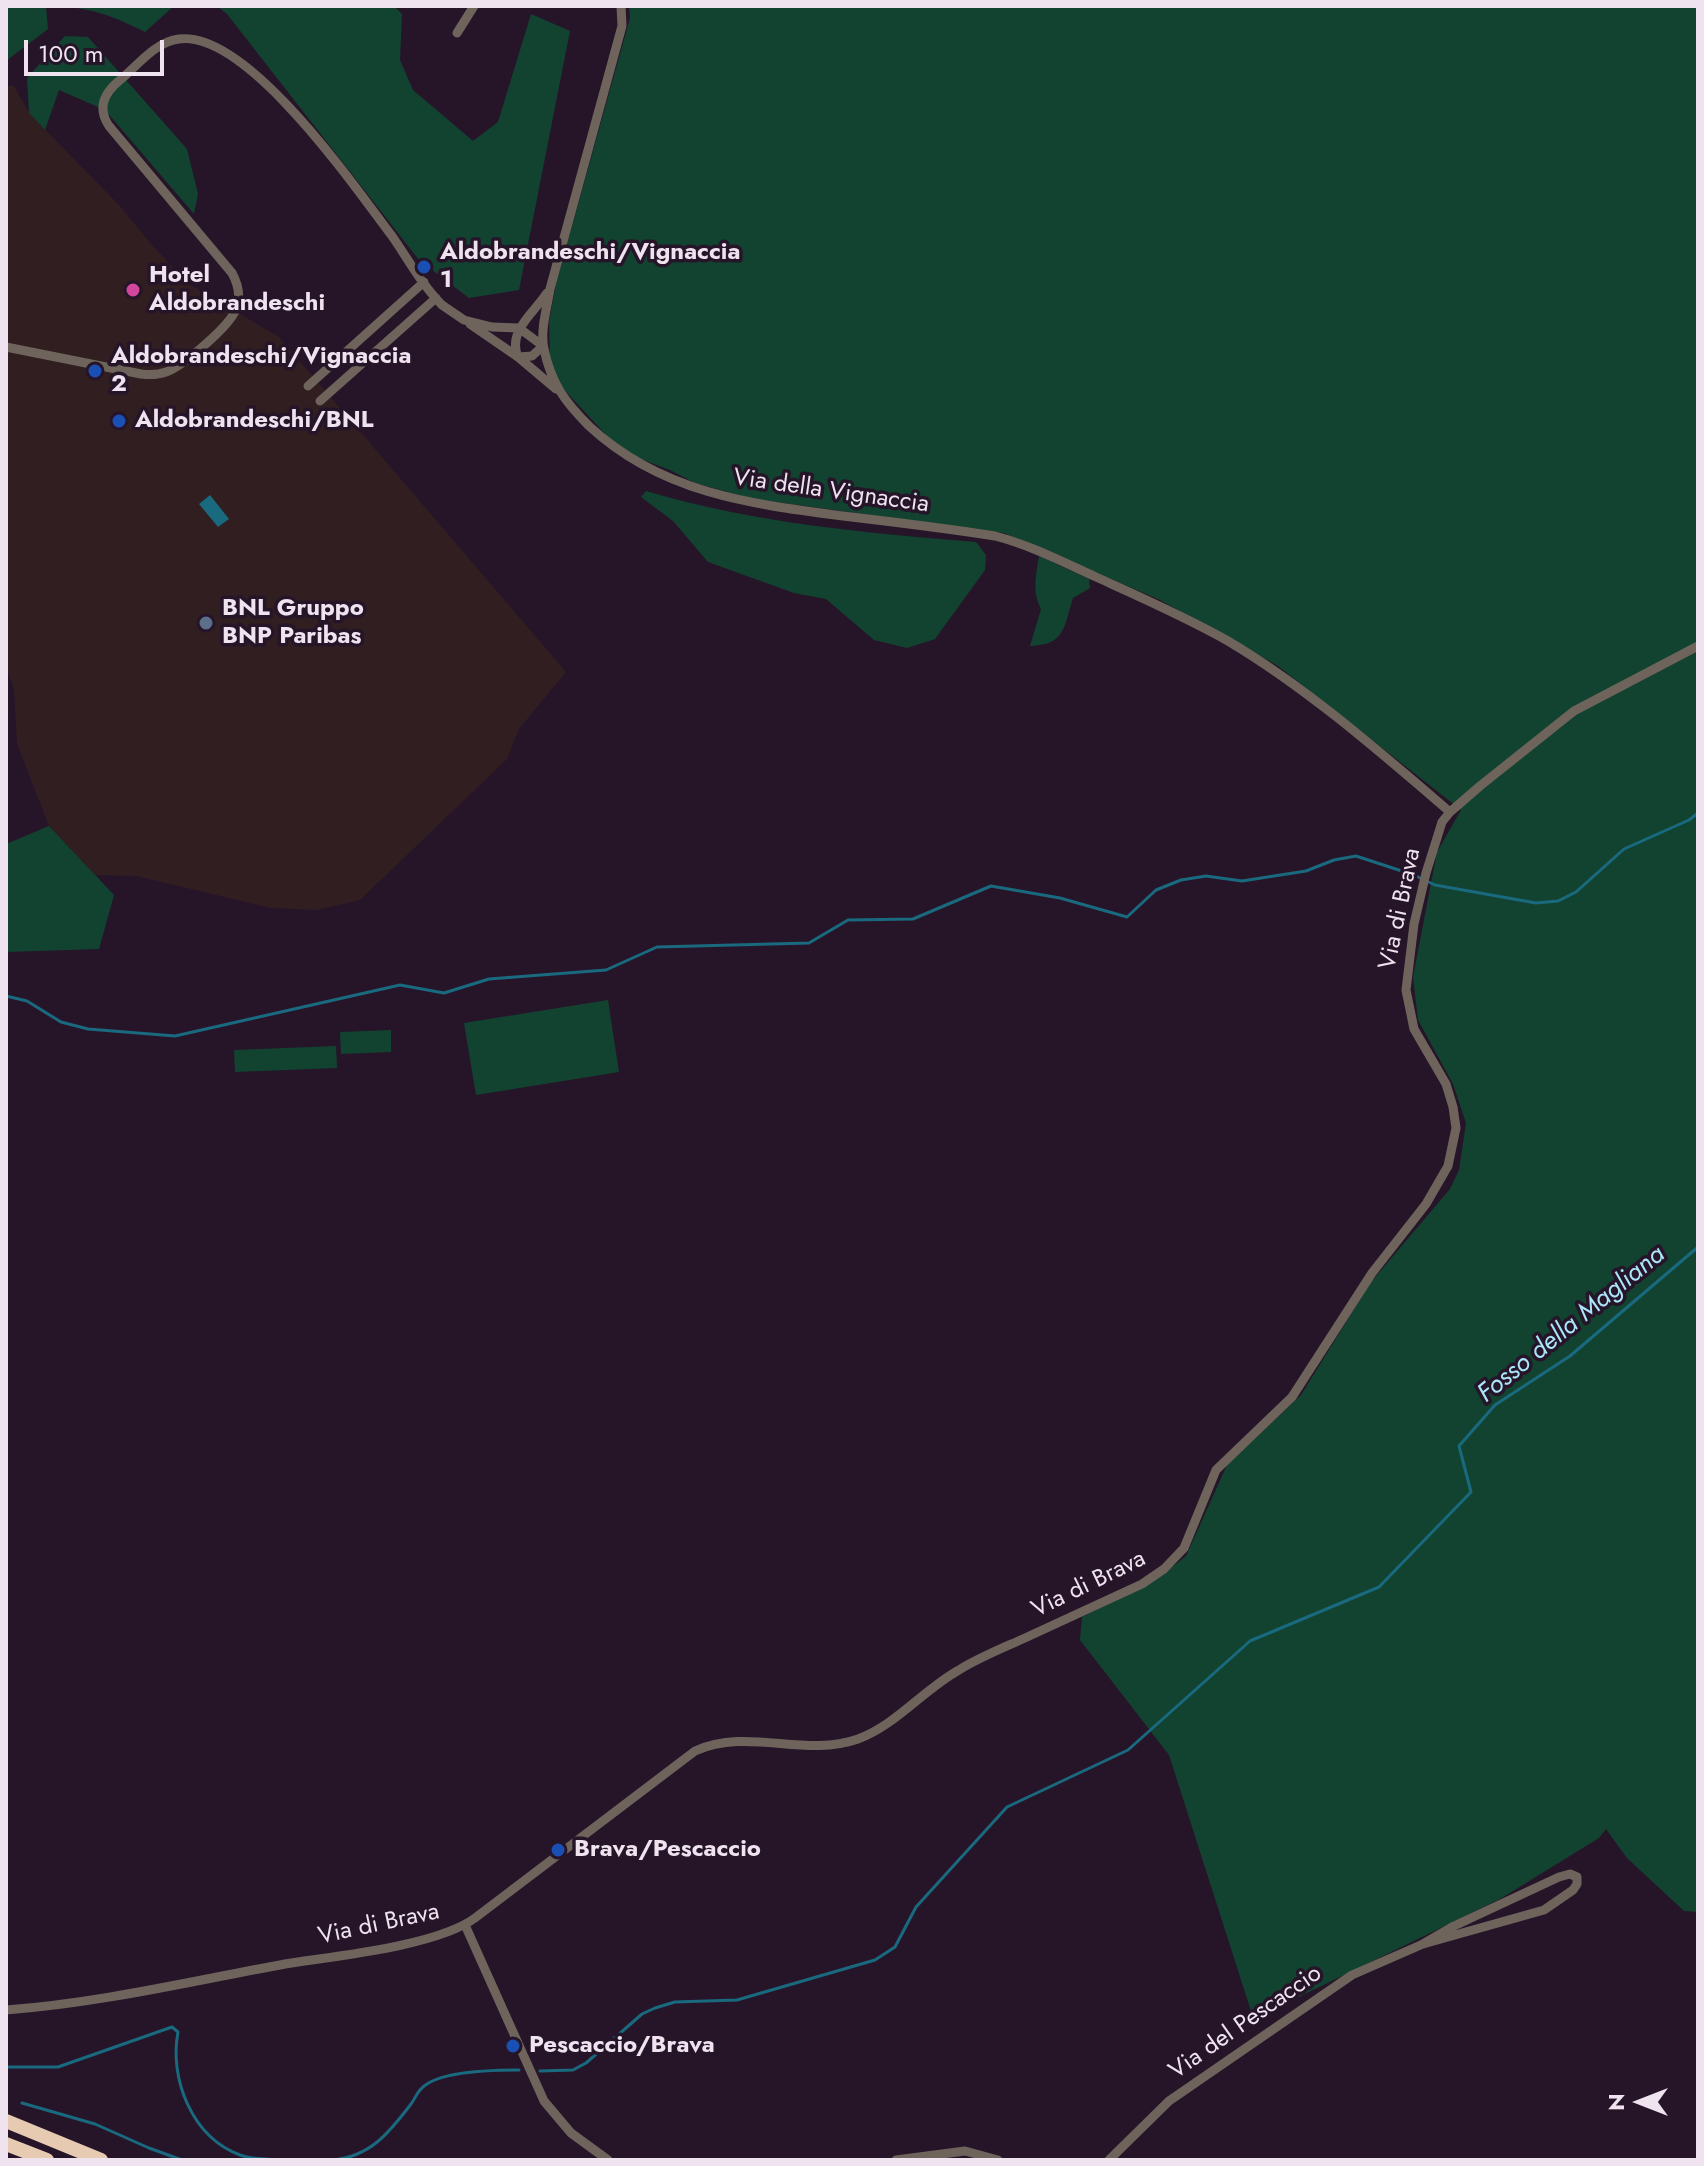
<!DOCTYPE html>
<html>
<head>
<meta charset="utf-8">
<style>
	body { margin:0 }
	#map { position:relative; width:1704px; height:2166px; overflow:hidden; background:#261529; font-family:Jost,sans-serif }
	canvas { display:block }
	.frame { position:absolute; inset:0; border:8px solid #efe3f0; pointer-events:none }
	.north { position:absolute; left:1600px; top:2062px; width:80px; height:80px; -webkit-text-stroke:6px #261529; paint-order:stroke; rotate:270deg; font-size:22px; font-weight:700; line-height:32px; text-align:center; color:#efe3f0 }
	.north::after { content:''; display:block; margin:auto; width:28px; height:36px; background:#efe3f0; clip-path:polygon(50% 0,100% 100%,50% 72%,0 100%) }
	.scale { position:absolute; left:24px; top:40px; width:140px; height:36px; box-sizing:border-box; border:4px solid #efe3f0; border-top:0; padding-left:10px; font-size:24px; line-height:28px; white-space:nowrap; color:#efe3f0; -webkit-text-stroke:6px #261529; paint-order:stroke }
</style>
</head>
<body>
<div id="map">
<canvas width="1704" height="2166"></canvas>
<div class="frame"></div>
<div class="north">N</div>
<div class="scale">100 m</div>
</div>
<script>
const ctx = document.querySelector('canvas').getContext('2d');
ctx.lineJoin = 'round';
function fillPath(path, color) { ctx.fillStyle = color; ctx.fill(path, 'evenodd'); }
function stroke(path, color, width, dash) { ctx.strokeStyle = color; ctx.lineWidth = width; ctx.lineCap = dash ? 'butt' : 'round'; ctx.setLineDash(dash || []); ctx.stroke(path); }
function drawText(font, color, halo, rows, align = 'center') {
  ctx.font = font + ' Jost,sans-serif'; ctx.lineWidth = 7; ctx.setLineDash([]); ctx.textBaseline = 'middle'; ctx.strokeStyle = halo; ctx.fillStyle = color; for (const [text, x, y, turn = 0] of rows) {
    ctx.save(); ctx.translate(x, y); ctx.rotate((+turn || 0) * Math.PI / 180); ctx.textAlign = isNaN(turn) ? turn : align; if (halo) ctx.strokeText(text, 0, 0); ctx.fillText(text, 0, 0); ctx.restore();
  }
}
fillPath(new Path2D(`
	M 6,86 L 14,86 L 29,113 L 119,205 L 151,244 L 189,284 L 279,337 L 566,672 L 519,729 L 507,759 L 360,900 L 317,910 L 271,908 L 136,876 L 95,875 L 49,826 L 17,744 L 14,689 L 6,667 Z`), '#311e20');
fillPath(new Path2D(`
	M 6,6 L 174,6 L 145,32 C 109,14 86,6 46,6 L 48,29 L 6,61 Z
	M 217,6 L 394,6 L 402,14 L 400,60 L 413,90 L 473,141 L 498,122 L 531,14 L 570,31 L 519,290 L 469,298 L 419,260 L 227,14 Z
	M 629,6 L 1698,6 L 1698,1912 L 1684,1911 L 1627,1858 L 1606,1829 L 1599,1838 L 1500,1899 L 1268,2012 L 1251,2011 L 1169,1755 L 1080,1640 L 1082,1617 L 1157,1579 L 1186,1556 L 1227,1465 L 1301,1395 L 1371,1282 L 1450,1189 L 1459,1170 L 1466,1123 L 1453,1084 L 1418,1020 L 1413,977 L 1437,852 L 1461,810 L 1278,666 L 1160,600 L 1004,533 L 753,499 L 695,483 L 670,470 L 622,452 L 557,382 L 550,358 L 549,322 L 556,284 L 630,18 Z
	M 65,36 L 88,37 L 187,149 L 198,194 L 194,214 L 105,110 L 59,90 L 45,130 L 29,113 L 27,78 Z
	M 646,491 C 753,523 866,533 976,542 L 986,555 L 985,570 L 935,639 L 907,648 L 874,640 L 826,599 L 794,593 L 708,562 L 673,521 L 641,497 Z
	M 1039,556 L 1089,579 L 1090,588 L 1073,598 C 1064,627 1065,645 1030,646 L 1041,609 C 1032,592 1036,575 1039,556 Z
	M 49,826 L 114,895 L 99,949 L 6,952 L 6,844 Z
	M 608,1000 L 619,1072 L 476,1095 L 464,1023 Z
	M 391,1030 L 391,1052 L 341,1054 L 340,1032 Z
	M 336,1046 L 337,1068 L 235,1072 L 234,1050 Z`), '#124330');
fillPath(new Path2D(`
	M 210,495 L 229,519 L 218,527 L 199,504 Z`), '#19697f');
stroke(new Path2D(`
	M 6,996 L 27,1001 L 61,1022 L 88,1029 L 175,1036 L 400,985 L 444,993 L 489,979 L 606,970 L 657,947 L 809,943 L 848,920 L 913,919 L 991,886 L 1060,898 L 1127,917 L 1156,890 L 1181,880 L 1206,876 L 1242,881 L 1306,871 L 1334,860 L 1356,856 L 1414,875 L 1435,885 L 1536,903 L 1558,901 L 1576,892 L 1624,849 L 1689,820 L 1698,813
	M 6,2067 L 58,2067 L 172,2027 L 178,2032 C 169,2079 192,2137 240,2155 C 253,2160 269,2159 283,2160
	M 540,2071 L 573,2070 L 586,2063 L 642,2014 L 655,2008 L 675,2002 L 737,2000 L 875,1960 L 895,1947 L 916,1907 L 1007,1807 L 1128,1750 L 1250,1641 L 1379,1587 L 1471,1492 L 1459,1446 L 1495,1405 L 1570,1356 L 1698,1247
	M 22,2103 L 95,2124 L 149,2148 L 182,2160
	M 332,2160 C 370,2157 389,2133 411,2104 C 415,2099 417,2092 422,2088 C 438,2071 496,2070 519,2070`), '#19697f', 3);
stroke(new Path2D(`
	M 621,6 L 622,26 L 550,289 C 547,308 540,330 544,349 C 551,383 565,402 589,426 C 661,493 750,504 843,516 C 894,522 944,528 995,536 C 1030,545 1063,562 1096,577 C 1140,597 1186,617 1228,641 C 1307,688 1380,752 1450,812
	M 457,33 L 474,6
	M 470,324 L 518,357 L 556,389
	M 6,347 L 141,374 C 150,375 158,375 166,372 C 183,366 230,326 236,309 C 241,297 238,284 232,273 L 109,126 C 97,108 104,93 120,80 C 138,65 155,42 179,39 C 247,30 354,186 392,236 C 408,259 422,285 442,305 L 464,320 L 492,327 L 519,328 L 543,346
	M 518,357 C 507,331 534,313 547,293
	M 519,357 L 532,356 L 543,346
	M 308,386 L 424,282
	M 320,401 L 436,298
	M 465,1925 L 544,2101 L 571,2133 L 608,2160
	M 6,2010 C 100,2003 192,1981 285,1964 C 335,1956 437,1946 475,1918 L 695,1751 C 748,1727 804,1758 858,1739 C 896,1725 923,1690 959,1670 C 980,1657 1003,1648 1025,1638 C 1064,1620 1103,1602 1142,1584 L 1164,1569 L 1184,1548 L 1216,1470 L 1292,1397 L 1372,1273 L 1426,1204 L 1448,1166 L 1456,1128 L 1453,1107 L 1446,1084 L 1414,1029 L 1406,990 L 1414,924 L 1426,873 L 1442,822 L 1450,812 L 1480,786 L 1574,711 L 1698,646
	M 896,2160 L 965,2151 L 998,2160
	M 1109,2160 L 1169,2101 L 1352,1975 L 1423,1944 L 1544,1910 L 1573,1890 L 1577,1884 L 1577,1877 L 1570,1874 L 1559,1877 L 1454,1926 L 1423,1944`), '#6f645b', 9);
stroke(new Path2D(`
	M 6,2121 L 101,2160
	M 6,2144 L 47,2160`), '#e6cab2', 14);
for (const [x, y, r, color] of [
	[424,267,8,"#1a4fb4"],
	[133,290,8,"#d1479c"],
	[95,371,8,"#1a4fb4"],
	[119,421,8,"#1a4fb4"],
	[206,623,8,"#5c6f8a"],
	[558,1850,8,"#1a4fb4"],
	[513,2046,8,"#1a4fb4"]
]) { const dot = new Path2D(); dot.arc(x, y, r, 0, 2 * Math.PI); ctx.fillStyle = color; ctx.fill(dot); stroke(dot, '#261529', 3); }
drawText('bold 24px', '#efe3f0', '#261529', [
	["Aldobrandeschi/Vignaccia",440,253],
	["1",440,281],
	["Hotel",149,276],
	["Aldobrandeschi",149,304],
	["Aldobrandeschi/Vignaccia",111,357],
	["2",111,385],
	["Aldobrandeschi/BNL",135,421],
	["BNL Gruppo",222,609],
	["BNP Paribas",222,637],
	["Brava/Pescaccio",574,1850],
	["Pescaccio/Brava",529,2046]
], 'left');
drawText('24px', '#efe3f0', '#261529', [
	["Via della Vignaccia",831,492,8],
	["Via di Brava",1401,909,-78],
	["Via di Brava",1089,1585,-26],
	["Via di Brava",379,1925,-12],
	["Via del Pescaccio",1246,2023,-35]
]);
drawText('italic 26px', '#aae5f9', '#261529', [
	["Fosso della Magliana",1572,1325,-39]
]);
</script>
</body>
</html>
